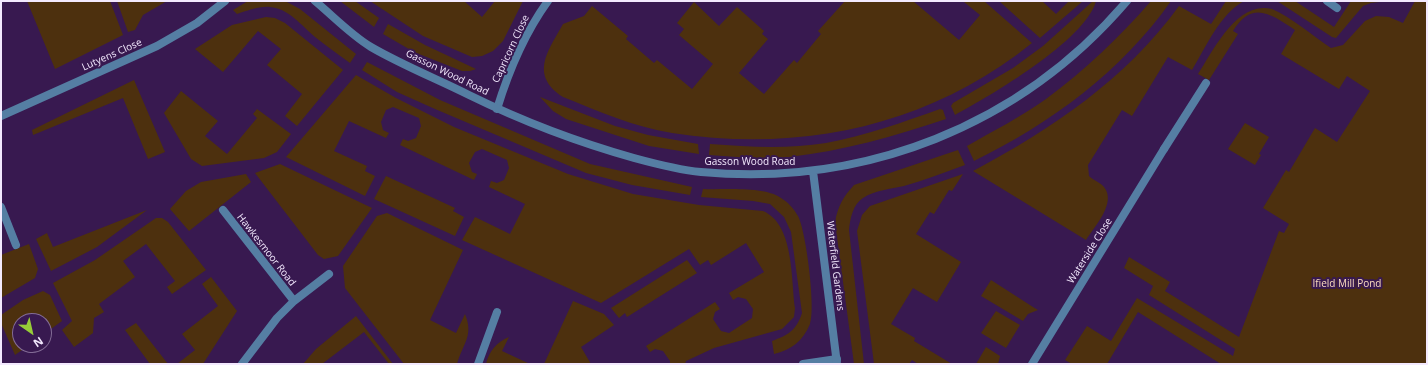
<!DOCTYPE html>
<html>
<head>
<meta charset="utf-8">
<style>
	body { margin:0 }
	#map { position:relative; width:1428px; height:365px; overflow:hidden; background:#381950; font-family:"Open Sans",sans-serif }
	canvas { display:block }
	.frame { position:absolute; inset:0; border:2px solid #f3e9fe; pointer-events:none }
	.north { position:absolute; left:12px; top:313px; width:40px; height:40px; box-sizing:border-box; background:#381950; border:1px solid #836c96; border-radius:50%; rotate:146deg; font-size:11px; font-weight:700; line-height:16px; text-align:center; color:#f3e9fe }
	.north::after { content:''; display:block; margin:auto; width:14px; height:18px; background:#97cc38; clip-path:polygon(50% 0,100% 100%,50% 72%,0 100%) }
</style>
</head>
<body>
<div id="map">
<canvas width="1428" height="365"></canvas>
<div class="frame"></div>
<div class="north">N</div>
</div>
<script>
const ctx = document.querySelector('canvas').getContext('2d');
ctx.lineJoin = 'round';
function fillPath(path, color) { ctx.fillStyle = color; ctx.fill(path, 'evenodd'); }
function stroke(path, color, width, dash) { ctx.strokeStyle = color; ctx.lineWidth = width; ctx.lineCap = dash ? 'butt' : 'round'; ctx.setLineDash(dash || []); ctx.stroke(path); }
function drawText(font, color, halo, rows, align = 'center') {
  ctx.font = font + ' "Open Sans",sans-serif'; ctx.lineWidth = 4; ctx.setLineDash([]); ctx.textBaseline = 'middle'; ctx.strokeStyle = halo; ctx.fillStyle = color; for (const [text, x, y, turn = 0] of rows) {
    ctx.save(); ctx.translate(x, y); ctx.rotate((+turn || 0) * Math.PI / 180); ctx.textAlign = isNaN(turn) ? turn : align; if (halo) ctx.strokeText(text, 0, 0); ctx.fillText(text, 0, 0); ctx.restore();
  }
}
fillPath(new Path2D(`
	M 27,1 L 110,1 L 123,35 L 55,69 Z
	M 117,1 L 167,1 L 143,15 L 135,30 L 128,32 Z
	M 248,1 L 285,1 L 300,9 L 356,54 L 350,63 C 338,54 326,46 315,37 C 302,26 288,8 270,7 C 259,6 247,11 237,14 L 233,10 Z
	M 340,1 L 355,1 L 379,18 L 374,27 Z
	M 370,1 L 464,1 L 482,17 L 495,1 L 523,1 L 503,41 L 493,51 L 482,56 L 472,57 L 423,36 Z
	M 845,1 L 913,1 L 959,40 L 980,15 L 964,2 L 984,1 L 1032,43 C 929,126 802,153 672,133 C 634,127 598,111 563,97 C 529,75 548,51 563,24 L 584,16 L 592,6 L 628,36 L 626,39 L 654,63 L 657,60 L 692,89 L 713,64 L 679,35 L 684,29 L 677,23 L 694,2 L 719,26 L 737,7 L 764,31 L 762,34 L 768,39 L 739,73 L 764,94 L 794,60 L 797,63 L 821,34 L 818,31 Z
	M 999,1 L 1042,1 L 1056,14 L 1069,1 L 1083,1 L 1040,38 Z
	M 1093,1 L 1096,1 C 1086,40 990,96 955,115 L 951,106 L 953,103 L 1013,68 L 1043,46 Z
	M 1151,1 L 1171,1 C 1122,71 1050,124 974,161 L 967,146 C 993,131 1021,117 1046,99 C 1085,70 1119,38 1151,1 Z
	M 1226,1 L 1244,1 C 1220,14 1206,47 1192,70 L 1168,57 L 1132,116 L 1122,110 L 1088,165 L 1089,176 C 1093,180 1100,182 1104,187 C 1117,203 1094,227 1086,240 L 973,171 C 1052,129 1126,79 1179,6 L 1211,24 Z
	M 1277,1 L 1295,1 L 1334,27 L 1351,1 L 1387,1 L 1371,3 L 1363,6 L 1336,38 L 1332,37 Z
	M 1415,1 L 1427,1 L 1427,364 L 1221,364 L 1138,312 L 1107,364 L 1072,364 L 1065,360 L 1087,326 L 1111,341 L 1137,298 L 1233,356 L 1235,349 L 1149,295 L 1153,286 L 1124,268 L 1129,257 L 1170,282 L 1165,291 L 1239,337 L 1279,231 L 1284,233 L 1289,224 L 1263,208 L 1286,170 L 1289,172 L 1315,128 L 1337,142 L 1370,91 L 1347,76 L 1339,89 L 1281,54 L 1295,30 C 1271,14 1252,0 1233,31 L 1238,34 L 1209,80 L 1198,74 C 1213,51 1237,0 1272,9 C 1291,17 1313,36 1331,48 L 1343,45 L 1365,21 L 1376,16 L 1389,17 L 1403,23 Z
	M 266,17 L 275,18 L 285,23 L 343,70 L 297,126 L 285,116 L 302,94 L 267,65 L 281,49 L 258,31 L 223,72 L 195,49 L 232,25 Z
	M 388,24 L 425,45 L 476,69 L 470,71 L 462,71 L 414,52 L 383,34 Z
	M 367,62 L 440,100 L 590,164 L 692,187 L 690,195 L 632,185 L 586,173 L 435,109 L 397,92 L 362,70 Z
	M 356,75 L 396,98 L 454,127 L 568,174 L 633,194 L 699,205 L 763,211 C 794,224 791,278 795,308 L 794,317 L 782,329 L 714,348 L 686,361 L 685,364 L 670,364 L 670,361 L 663,351 L 655,349 L 650,352 L 646,346 L 715,302 L 720,309 L 715,312 L 713,319 L 721,331 L 729,333 L 752,318 L 753,309 L 746,299 L 738,297 L 733,300 L 729,293 L 764,272 L 746,243 L 711,265 L 708,260 L 700,265 L 689,249 L 601,303 L 462,240 L 475,217 L 510,234 L 525,204 L 489,187 L 491,181 L 497,183 L 504,180 L 509,168 L 507,160 L 482,149 L 475,152 L 469,163 L 472,172 L 477,174 L 474,180 L 400,145 L 403,139 L 408,141 L 416,138 L 421,126 L 419,118 L 393,107 L 386,110 L 381,122 L 383,130 L 389,133 L 386,138 L 349,121 L 334,151 L 367,166 L 365,171 L 375,176 L 365,196 L 286,157 Z
	M 134,80 L 165,152 L 148,159 L 123,98 L 33,135 L 32,130 Z
	M 181,91 L 218,121 L 205,136 L 227,154 L 257,118 L 253,114 L 257,109 L 291,134 L 277,152 L 264,158 L 202,166 L 191,159 L 164,113 Z
	M 540,97 L 615,126 L 648,135 L 698,144 L 699,154 L 649,146 L 566,119 L 553,111 Z
	M 940,109 L 943,110 L 946,119 C 895,136 843,151 789,157 C 762,159 735,157 709,155 L 710,144 C 749,147 788,149 826,143 C 865,136 903,122 940,109 Z
	M 1245,123 L 1269,137 L 1259,154 L 1261,155 L 1255,165 L 1228,149 Z
	M 958,150 L 965,165 C 945,172 925,180 904,186 C 891,189 875,190 863,198 C 853,204 850,219 849,230 L 864,364 L 854,364 L 835,222 C 838,206 843,197 854,185 Z
	M 280,164 L 372,208 L 338,256 L 324,259 L 318,255 L 255,173 Z
	M 246,174 L 251,182 L 189,231 L 170,209 L 186,191 L 201,182 Z
	M 963,174 L 952,191 L 949,190 L 934,214 L 930,212 L 916,234 L 961,262 L 937,302 L 913,288 L 891,324 L 915,338 L 914,341 L 952,364 L 918,364 L 912,360 L 909,364 L 874,364 L 857,231 L 862,215 L 870,206 Z
	M 386,176 L 455,208 L 453,211 L 464,217 L 455,236 L 374,199 Z
	M 703,189 C 724,190 764,186 781,198 C 788,202 794,209 798,216 C 806,231 816,308 810,324 C 803,341 791,350 774,354 L 772,341 C 788,335 796,331 802,313 L 791,232 L 784,217 L 770,204 L 753,201 L 701,197 Z
	M 147,210 L 97,247 L 51,271 L 36,239 L 47,233 L 53,247 Z
	M 387,213 L 463,250 L 430,320 L 456,333 L 465,314 C 474,336 463,343 457,364 L 404,364 L 345,288 L 343,266 L 377,216 Z
	M 156,218 L 162,218 L 168,222 L 206,270 L 172,294 L 167,287 L 175,281 L 146,244 L 123,261 L 135,277 L 99,304 L 104,312 L 94,318 L 93,333 L 74,347 L 62,330 L 72,321 L 53,283 L 95,260 Z
	M 29,244 L 38,269 L 35,278 L 1,298 L 1,255 Z
	M 687,260 L 697,273 L 627,317 L 625,313 L 619,318 L 611,308 Z
	M 211,277 L 237,311 L 203,364 L 177,364 L 195,350 L 182,334 L 218,306 L 202,284 Z
	M 991,280 L 1033,307 L 1038,310 L 1028,314 L 1023,321 L 981,296 Z
	M 43,291 L 50,295 L 62,321 L 44,334 L 44,321 L 20,321 L 20,345 L 29,345 L 15,355 L 1,323 L 1,315 L 23,300 Z
	M 573,301 L 604,314 L 614,325 L 581,347 L 591,364 L 544,364 Z
	M 996,311 L 1020,325 L 1006,348 L 981,333 Z
	M 356,316 L 393,364 L 389,364 L 364,332 L 322,364 L 303,364 L 316,349 Z
	M 136,323 L 168,364 L 150,364 L 125,330 Z
	M 509,337 L 502,351 L 530,364 L 486,364 C 489,351 497,342 509,337 Z
	M 986,347 L 1000,356 L 998,364 L 976,364 Z`), '#4d300e');
stroke(new Path2D(`
	M 1327,1 L 1337,8
	M 1164,149 L 1206,83`), '#557ea3', 8);
stroke(new Path2D(`
	M 497,109 C 509,70 524,34 548,1
	M 1,116 L 157,46 L 197,23 L 225,1
	M 1,207 L 16,245
	M 223,210 L 294,301
	M 242,364 L 277,318 L 294,301 L 329,274
	M 478,364 L 497,312
	M 803,364 L 837,359
	M 1032,364 L 1164,149`), '#557ea3', 8);
stroke(new Path2D(`
	M 315,1 C 333,16 351,35 371,47 C 402,65 437,79 469,95 C 522,121 577,142 634,158 C 656,164 679,170 701,172 C 865,187 1020,126 1127,1
	M 813,171 L 837,364`), '#557ea3', 8);
drawText('10px', '#f3e9fe', '#381950', [
	["Capricorn Close",511,49,-65],
	["Lutyens Close",112,55,-24],
	["Gasson Wood Road",447,73,26],
	["Gasson Wood Road",750,162],
	["Hawkesmoor Road",266,250,52],
	["Waterside Close",1090,251,-58],
	["Waterfield Gardens",835,266,83]
]);
drawText('10px', '#fddebf', '#381950', [
	["Ifield Mill Pond",1347,284]
]);
</script>
</body>
</html>
